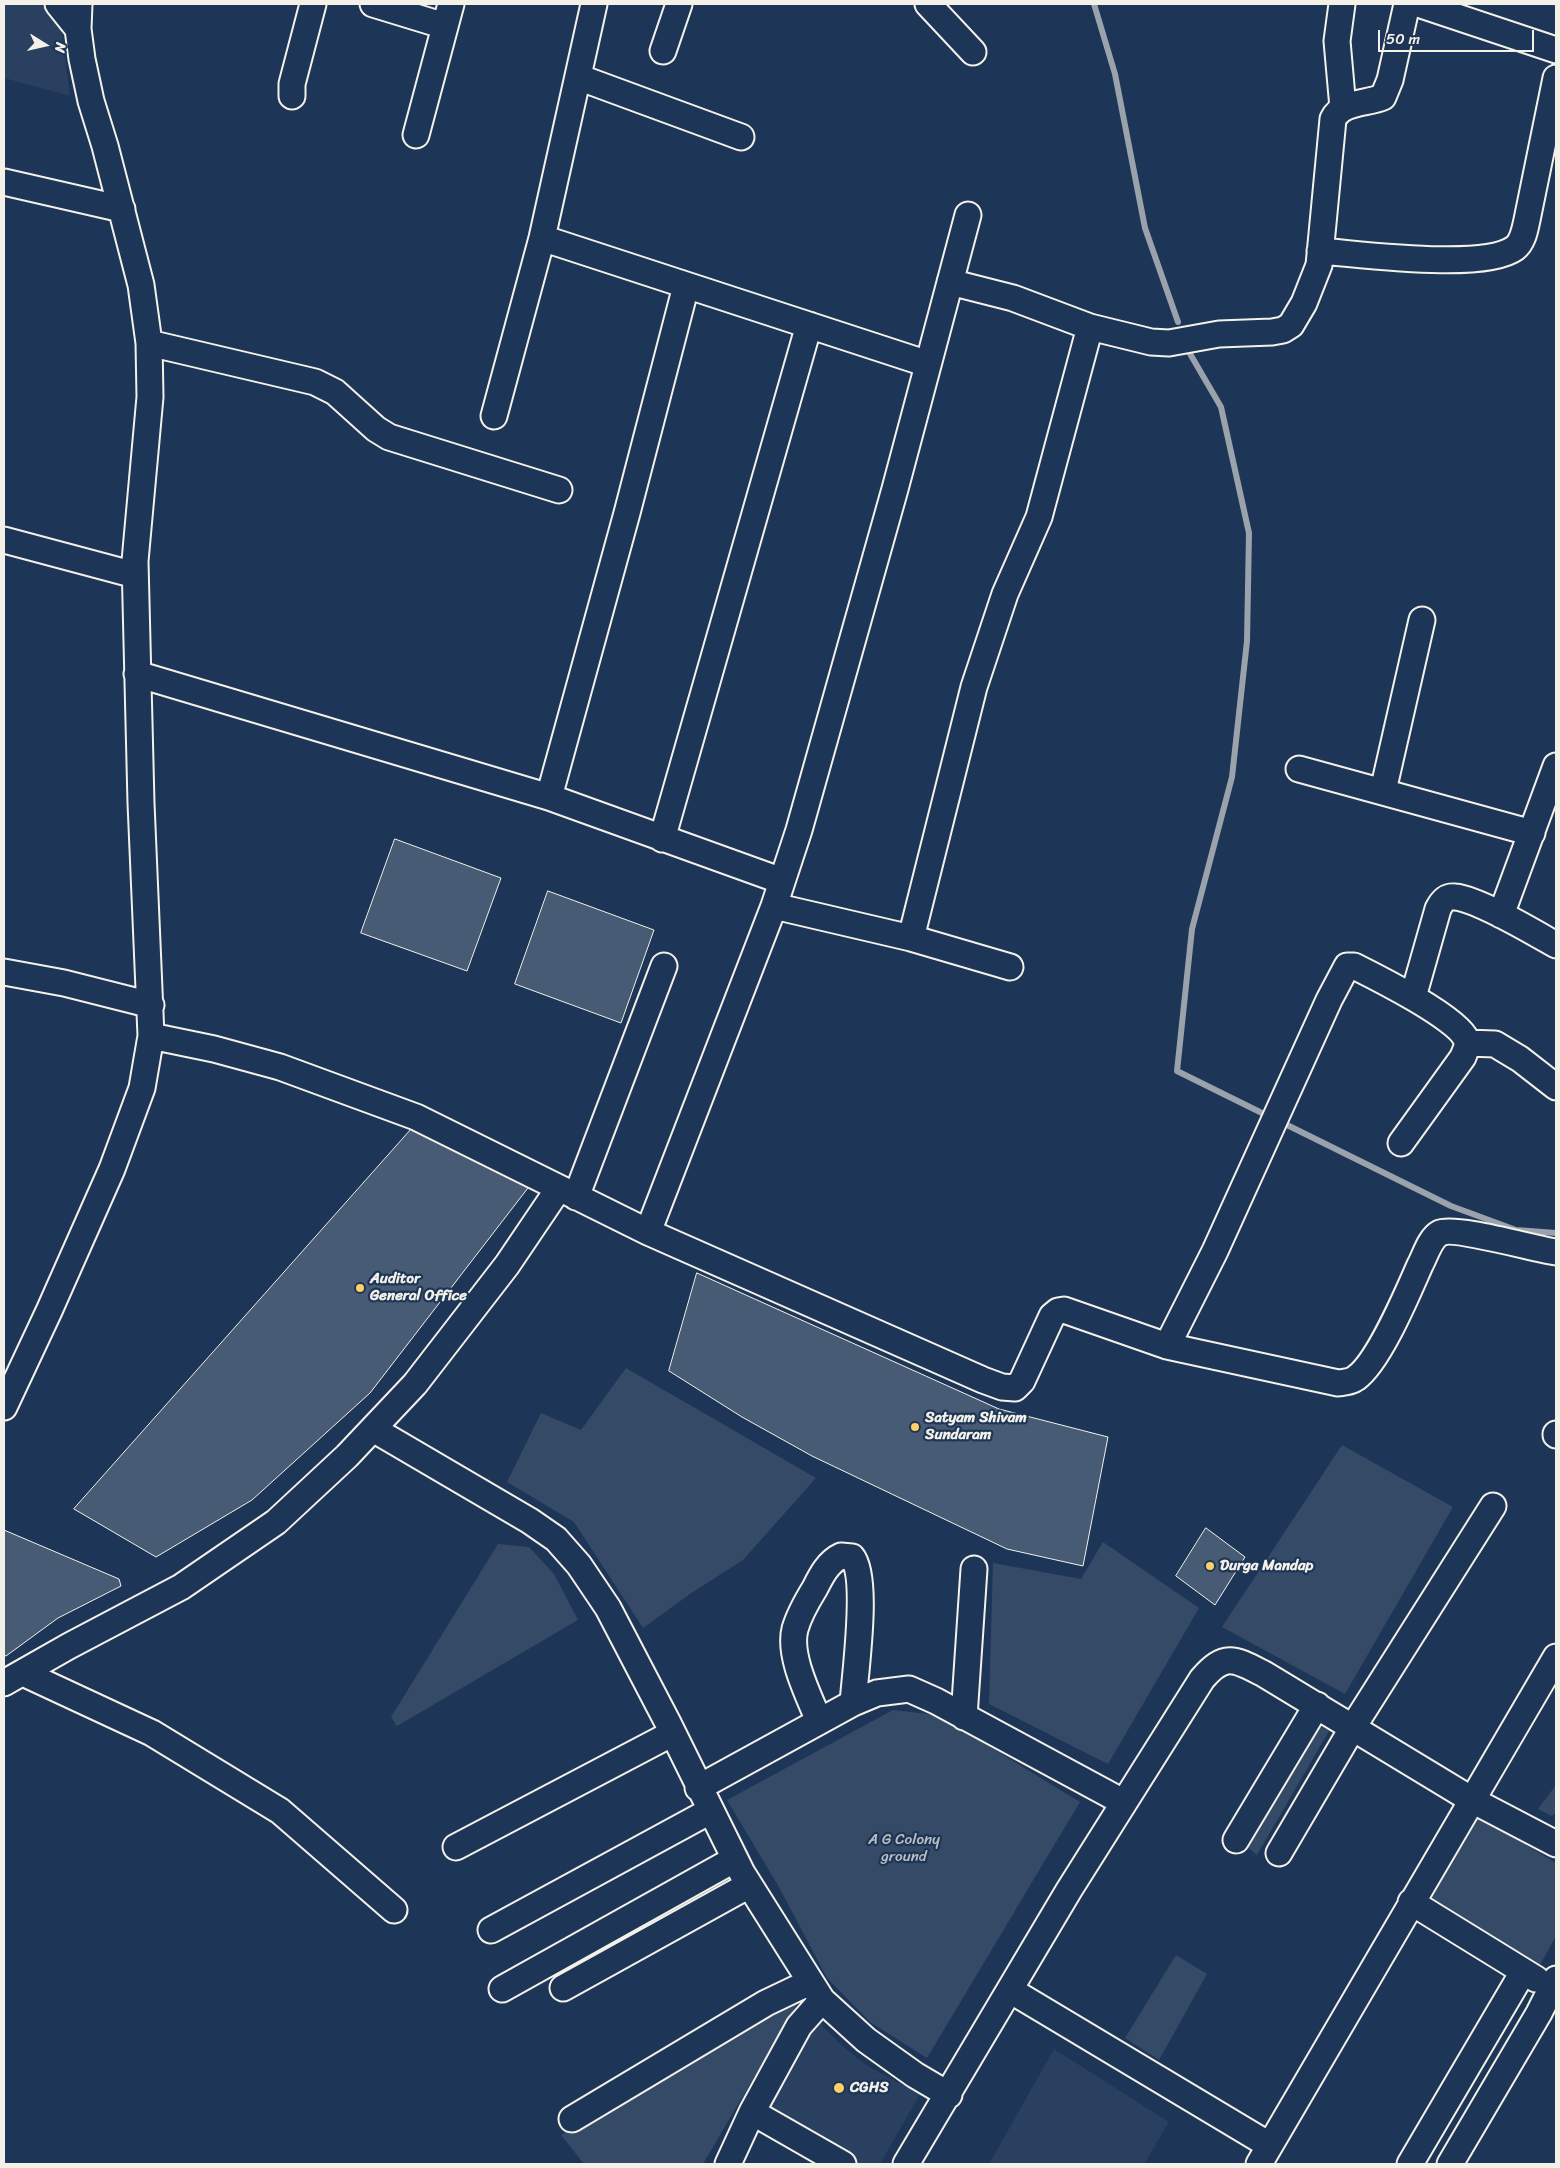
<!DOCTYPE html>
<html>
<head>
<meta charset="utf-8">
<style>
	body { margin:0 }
	#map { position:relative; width:1560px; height:2168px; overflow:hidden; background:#1d3557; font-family:Sriracha,sans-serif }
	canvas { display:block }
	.frame { position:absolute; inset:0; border:5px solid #f4f1e8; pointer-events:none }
	.north { position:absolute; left:20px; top:20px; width:50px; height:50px; -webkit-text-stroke:4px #1d3557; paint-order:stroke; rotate:100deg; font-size:14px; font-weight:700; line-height:20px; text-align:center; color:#f4f1e8 }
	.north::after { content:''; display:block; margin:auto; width:18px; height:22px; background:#f4f1e8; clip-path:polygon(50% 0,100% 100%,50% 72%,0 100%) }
	.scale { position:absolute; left:1378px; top:30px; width:156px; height:22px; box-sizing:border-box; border:2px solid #f4f1e8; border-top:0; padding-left:6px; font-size:15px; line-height:18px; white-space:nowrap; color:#f4f1e8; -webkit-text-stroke:4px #1d3557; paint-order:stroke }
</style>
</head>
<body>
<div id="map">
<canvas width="1560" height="2168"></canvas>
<div class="frame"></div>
<div class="north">N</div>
<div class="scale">50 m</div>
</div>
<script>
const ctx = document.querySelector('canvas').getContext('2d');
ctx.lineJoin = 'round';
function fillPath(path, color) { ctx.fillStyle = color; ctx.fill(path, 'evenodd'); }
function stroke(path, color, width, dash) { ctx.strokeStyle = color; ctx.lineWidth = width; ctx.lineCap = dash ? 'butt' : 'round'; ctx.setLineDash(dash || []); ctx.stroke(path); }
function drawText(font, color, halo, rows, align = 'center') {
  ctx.font = font + ' Sriracha,sans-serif'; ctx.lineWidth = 4.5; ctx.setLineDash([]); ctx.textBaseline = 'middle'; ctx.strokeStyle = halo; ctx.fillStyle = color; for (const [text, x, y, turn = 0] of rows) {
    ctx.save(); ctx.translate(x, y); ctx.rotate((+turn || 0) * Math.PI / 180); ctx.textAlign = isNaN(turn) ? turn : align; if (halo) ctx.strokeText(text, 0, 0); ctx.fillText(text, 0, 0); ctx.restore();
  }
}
fillPath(new Path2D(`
	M 4,4 L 66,4 L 61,29 L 70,96 L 4,78 Z
	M 812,2015 L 842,2046 L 869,2067 L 920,2094 L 880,2164 L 849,2164 L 757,2111 Z
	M 1054,2049 L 1169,2122 L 1144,2164 L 989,2164 Z`), '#2a4060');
fillPath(new Path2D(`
	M 626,1368 L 816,1478 L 743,1560 L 690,1594 L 643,1628 L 574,1522 L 507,1482 L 541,1413 L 581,1430 Z
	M 1342,1445 L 1453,1507 L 1345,1694 L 1222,1627 Z
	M 1103,1542 L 1199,1608 L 1108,1764 L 989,1704 L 993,1563 L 1081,1579 Z
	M 498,1544 L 529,1547 L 554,1574 L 578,1620 L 397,1726 L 391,1717 Z
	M 893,1710 L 938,1715 L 1080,1802 L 927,2058 L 870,2022 L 827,1978 L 780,1889 L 727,1800 Z
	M 1318,1725 L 1329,1731 L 1257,1855 L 1246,1846 Z
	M 1556,1785 L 1556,1813 L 1552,1816 L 1538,1809 Z
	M 1468,1810 L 1556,1863 L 1556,1936 L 1536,1972 L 1418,1902 Z
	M 729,1873 L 735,1882 L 564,1977 L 561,1968 Z
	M 1176,1955 L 1207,1974 L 1159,2060 L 1125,2038 Z
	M 787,2002 L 797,2004 L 703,2164 L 584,2164 L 561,2135 Z`), '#354a67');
stroke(new Path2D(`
	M 1094,4 L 1115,74 L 1145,228 L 1178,322
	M 1189,352 L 1221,407 L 1249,533 L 1247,641 L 1232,777 L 1192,929 L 1177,1071 L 1270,1117
	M 1279,1121 L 1451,1206 L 1516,1230 L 1556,1233`), '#9aa2ab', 6);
const building = new Path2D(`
	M 395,839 L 501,878 L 467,971 L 361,933 Z
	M 548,891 L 654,930 L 621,1023 L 515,984 Z
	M 416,1124 L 531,1184 L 370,1393 L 252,1500 L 156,1557 L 74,1509 Z
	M 697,1273 L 999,1409 L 1108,1437 L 1083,1566 L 1007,1549 L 812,1456 L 742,1417 L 669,1371 Z
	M 1206,1528 L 1245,1557 L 1215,1605 L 1176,1576 Z
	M 4,1530 L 119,1579 L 121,1586 L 58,1618 L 6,1656 L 4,1655 Z`);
fillPath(building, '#485b74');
stroke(building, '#f4f1e8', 1);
const minor = new Path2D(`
	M 58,4 L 78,29
	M 373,4 L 445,26
	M 928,4 L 973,52
	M 1342,4 L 1337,41 L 1343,108
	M 1418,4 L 1556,50
	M 663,51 L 679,4
	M 578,77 L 741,137
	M 292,96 L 292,84 L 313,4
	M 416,135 L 451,4
	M 4,182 L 122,209
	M 542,238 L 928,364
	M 1320,251 C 1361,254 1484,271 1515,248 C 1523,242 1525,229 1527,220 L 1556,78
	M 950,282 L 1013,298 L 1090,327 L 1151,342 L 1169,343 L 1219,334 L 1272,332 L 1283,330 L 1291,325 L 1304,303 L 1319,265 L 1333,119 C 1342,101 1367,104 1383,97 L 1390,80 L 1407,4
	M 149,343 L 315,382 L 335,392 L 376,429 L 389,437 L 559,490
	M 494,416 L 542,238 L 594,4
	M 4,540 L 135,575
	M 137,674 L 549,797 L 782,881
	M 1299,769 L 1532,833
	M 1383,791 L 1422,620
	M 549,797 L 627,513 L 686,286
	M 662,839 L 809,325
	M 774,906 L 911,938 L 1010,967
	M 1501,915 L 1556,766
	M 911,938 L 974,687 L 1005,594 L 1039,517 L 1090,327
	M 4,972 L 64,983 L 151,1005
	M 1413,997 L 1438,909 C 1442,901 1446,896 1455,897 C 1478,899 1535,933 1556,945
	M 151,1036 L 214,1049 L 280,1067 L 416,1117 L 648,1232 L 983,1380 L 1002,1387 L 1015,1388 L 1022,1381 L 1052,1316 L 1058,1311 L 1064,1310 L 1167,1346 L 1338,1383 C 1345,1382 1351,1382 1356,1378 C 1379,1362 1408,1292 1420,1265 C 1425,1256 1430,1238 1440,1233 C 1454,1226 1535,1249 1556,1252
	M 1467,1043 L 1495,1044 L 1520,1059 L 1556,1087
	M 576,1197 L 664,966
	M 648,1232 L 774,906 L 799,830 L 895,489 L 968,215
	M 1167,1346 L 1215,1251 L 1329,1000 L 1347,966 L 1354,966 C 1376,977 1458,1018 1466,1039 C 1469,1045 1465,1051 1463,1057 L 1401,1143
	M 4,1407 L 49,1311 L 112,1169 L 142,1088 L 151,1036 L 141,803 L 135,561 L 150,397 L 149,343 L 141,285 L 105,146 L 91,101 L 82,59 L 78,29 L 79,4
	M 373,1429 L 530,1521 L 556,1539 L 579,1565 L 608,1608 L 668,1723 L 742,1873 L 822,2000 L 866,2040 L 915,2075 L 949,2095
	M 1556,1435 L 1556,1434
	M 23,1673 L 152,1733 L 280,1811 L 394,1910
	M 4,1683 L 69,1646 L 181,1587 L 276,1522 L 347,1456 L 415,1384 L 507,1265 L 559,1188
	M 964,1717 L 974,1569
	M 819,1721 C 809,1696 788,1656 795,1629 C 799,1615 807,1601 815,1588 C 821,1576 828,1562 841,1556 L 852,1557 C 869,1577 855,1674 853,1703
	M 698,1788 L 853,1703 L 877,1693 L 909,1689 L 936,1701 L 1123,1802
	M 1236,1840 L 1317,1705
	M 456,1847 L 673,1733
	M 1279,1853 L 1353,1727 L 1493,1506
	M 1411,1902 L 1536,1979
	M 491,1930 L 710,1811
	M 563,1988 L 749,1885
	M 502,1989 L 735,1859
	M 1010,1990 L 1269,2145
	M 752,2112 L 799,2026 L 822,2000
	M 572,2119 L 766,2003 L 810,1982
	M 728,2164 L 752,2112 L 843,2164
	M 906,2164 L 1069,1890 L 1202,1679 C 1225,1652 1235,1659 1264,1674 L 1472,1800 L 1556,1844
	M 1259,2164 L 1556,1657
	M 1410,2164 L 1523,1972
	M 1450,2164 L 1539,2013 L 1556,1979`);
stroke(minor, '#f4f1e8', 29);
stroke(minor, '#1d3557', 25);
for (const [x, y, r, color] of [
	[360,1288,5,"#ffd166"],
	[915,1427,5,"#ffd166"],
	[1210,1566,5,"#ffd166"],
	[839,2088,6,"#ffd166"]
]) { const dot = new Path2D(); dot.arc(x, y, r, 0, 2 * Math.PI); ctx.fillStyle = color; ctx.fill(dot); stroke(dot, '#1d3557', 2); }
drawText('bold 15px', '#f4f1e8', '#1d3557', [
	["Auditor",370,1279],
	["General Office",370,1296],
	["Satyam Shivam",925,1418],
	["Sundaram",925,1435],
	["Durga Mandap",1220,1566],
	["CGHS",850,2088]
], 'left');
drawText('15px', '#bbbfc1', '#1d3557', [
	["A G Colony",904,1840],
	["ground",904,1857]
]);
</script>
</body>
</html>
